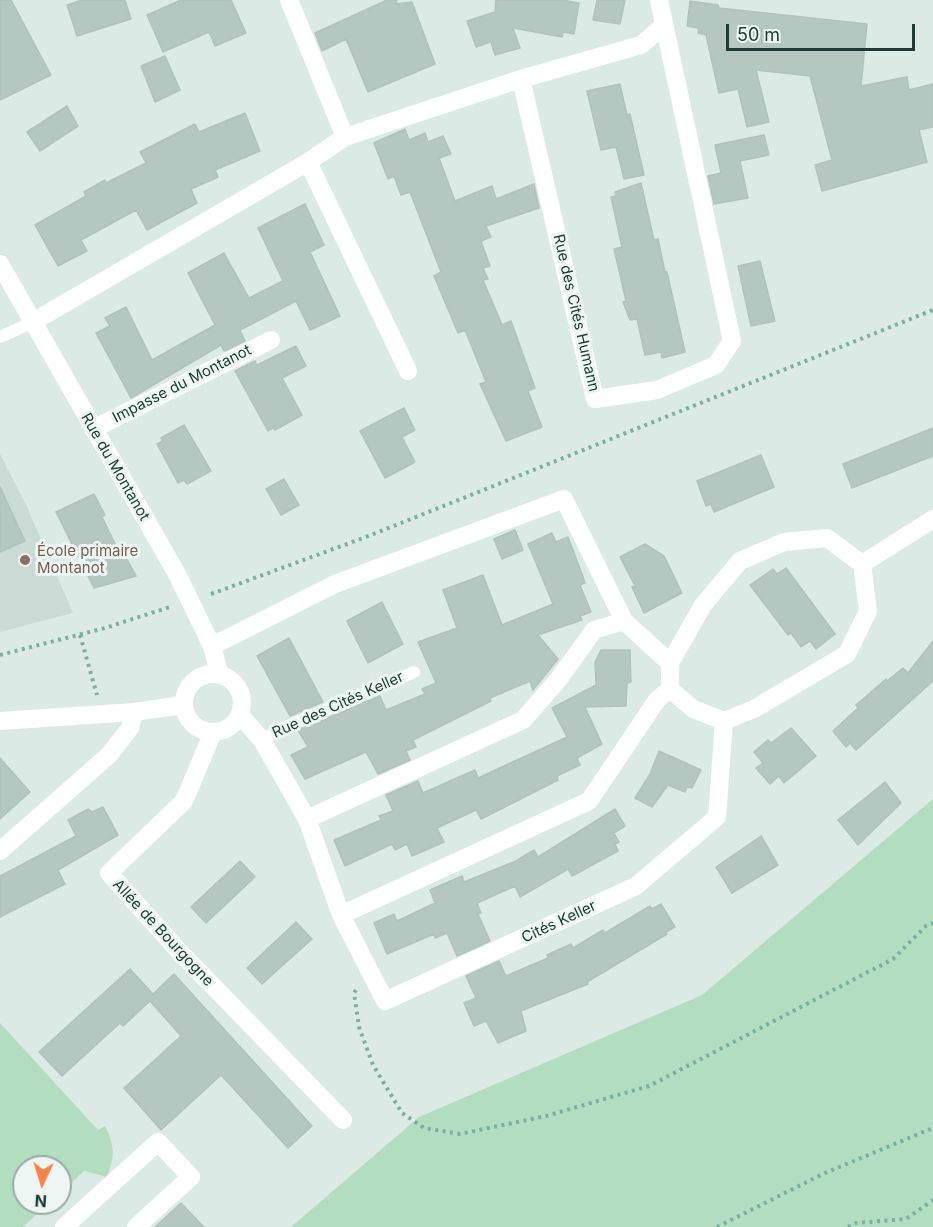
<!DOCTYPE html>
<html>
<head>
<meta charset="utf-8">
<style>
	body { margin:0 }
	#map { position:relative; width:933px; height:1227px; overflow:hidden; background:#dceae5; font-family:Inter,sans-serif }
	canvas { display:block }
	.north { position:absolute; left:12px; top:1155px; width:60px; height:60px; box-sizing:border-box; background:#edf6f2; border:2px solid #9aaba6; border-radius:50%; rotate:184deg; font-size:16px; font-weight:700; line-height:24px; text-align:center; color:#1d3a34 }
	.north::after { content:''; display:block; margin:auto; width:21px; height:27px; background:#fc8148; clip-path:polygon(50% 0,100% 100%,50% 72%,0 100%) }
	.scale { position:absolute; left:726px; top:24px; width:189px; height:27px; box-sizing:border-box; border:3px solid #1d3a34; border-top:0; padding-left:8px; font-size:18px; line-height:21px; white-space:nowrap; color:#1d3a34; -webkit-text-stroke:4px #edf6f2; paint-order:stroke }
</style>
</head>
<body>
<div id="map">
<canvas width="933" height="1227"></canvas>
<div class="north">N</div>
<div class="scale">50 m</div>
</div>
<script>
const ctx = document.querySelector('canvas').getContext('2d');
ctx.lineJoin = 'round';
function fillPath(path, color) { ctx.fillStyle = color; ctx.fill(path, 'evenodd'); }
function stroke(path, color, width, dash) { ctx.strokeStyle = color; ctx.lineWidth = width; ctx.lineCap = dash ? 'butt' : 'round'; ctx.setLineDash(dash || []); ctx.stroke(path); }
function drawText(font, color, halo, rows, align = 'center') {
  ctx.font = font + ' Inter,sans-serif'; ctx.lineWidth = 6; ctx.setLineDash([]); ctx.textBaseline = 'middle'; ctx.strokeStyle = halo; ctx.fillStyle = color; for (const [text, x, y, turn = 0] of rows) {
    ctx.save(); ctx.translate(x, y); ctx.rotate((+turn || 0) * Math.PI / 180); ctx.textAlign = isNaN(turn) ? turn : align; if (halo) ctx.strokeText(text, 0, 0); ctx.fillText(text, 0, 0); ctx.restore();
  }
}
fillPath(new Path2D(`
	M 0,454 L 27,507 L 73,613 L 0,632 Z`), '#cadad4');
fillPath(new Path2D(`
	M 933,799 L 933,1227 L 291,1227 L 419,1117 L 702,995 Z
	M 0,1023 L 98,1130 L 105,1126 C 115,1145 115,1157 107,1177 L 84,1171 L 60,1193 L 60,1167 L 24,1167 L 24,1203 L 49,1203 L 23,1227 L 0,1227 Z`), '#b3ddc1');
const building = new Path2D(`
	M 0,0 L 11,0 L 51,75 L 0,100 Z
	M 82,0 L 125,0 L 131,19 L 77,36 L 67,5 Z
	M 181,0 L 231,0 L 246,33 L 215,46 L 209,32 L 163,52 L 147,15 Z
	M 387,0 L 397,0 L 396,4 L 412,2 L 435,64 L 368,92 L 346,39 L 322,51 L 315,33 Z
	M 496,0 L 562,0 L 579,3 L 574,34 L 563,32 L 562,37 L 513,28 L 520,48 L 495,55 L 491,42 L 476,47 L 467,21 L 495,12 Z
	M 597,0 L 625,0 L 620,24 L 593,20 Z
	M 690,1 L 718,5 L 719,8 L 867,24 L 861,86 L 907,77 L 909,90 L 933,84 L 933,127 L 919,130 L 927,162 L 822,191 L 815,165 L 832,160 L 810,76 L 756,70 L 769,122 L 747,127 L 738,89 L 719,93 L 706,35 L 698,33 L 699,28 L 687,26 Z
	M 165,56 L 180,90 L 155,102 L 141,66 Z
	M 620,84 L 627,115 L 630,114 L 644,175 L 624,179 L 616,147 L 601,150 L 587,91 Z
	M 67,106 L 78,126 L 40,151 L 27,132 Z
	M 245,113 L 260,151 L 215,170 L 218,177 L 191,189 L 197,203 L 147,230 L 136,210 L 81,240 L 87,251 L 58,266 L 35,225 L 86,196 L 84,192 L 105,180 L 106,183 L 146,163 L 140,152 L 195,124 L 199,132 Z
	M 405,129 L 409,140 L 425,133 L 428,142 L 443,136 L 451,154 L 439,158 L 455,201 L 492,186 L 496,199 L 534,184 L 539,208 L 486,226 L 491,237 L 481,241 L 490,266 L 483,268 L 488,279 L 483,280 L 502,325 L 511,321 L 535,388 L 528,391 L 542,427 L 506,441 L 480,384 L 486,382 L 465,330 L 458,333 L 434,276 L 441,272 L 410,192 L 401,195 L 394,176 L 388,179 L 374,143 Z
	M 764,135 L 769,155 L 740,161 L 748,198 L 714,204 L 708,176 L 721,173 L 715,145 Z
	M 641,183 L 654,240 L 658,239 L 665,272 L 667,272 L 685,352 L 662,358 L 661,352 L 645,355 L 637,319 L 630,320 L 623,302 L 626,301 L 614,249 L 622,247 L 611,197 L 616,196 L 615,192 Z
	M 305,204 L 324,245 L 310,252 L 340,316 L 310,330 L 296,301 L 240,330 L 245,341 L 224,351 L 221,345 L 131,398 L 96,333 L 110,326 L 105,318 L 126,307 L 152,360 L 215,325 L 188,273 L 224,253 L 249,298 L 283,281 L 258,228 Z
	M 760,261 L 775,321 L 751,326 L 738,266 Z
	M 296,346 L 306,366 L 282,378 L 302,415 L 275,430 L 273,428 L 268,431 L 235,371 L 255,361 L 257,365 Z
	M 404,408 L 415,430 L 402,437 L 415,462 L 385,478 L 360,431 Z
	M 184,425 L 211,471 L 187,484 L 184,480 L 178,483 L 157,444 L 163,441 L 161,438 Z
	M 933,428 L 933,456 L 852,488 L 843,464 Z
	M 761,455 L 774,487 L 714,512 L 711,504 L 706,506 L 697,481 Z
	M 284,479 L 299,505 L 281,515 L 266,489 Z
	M 0,487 L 25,541 L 0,552 Z
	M 94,494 L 105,515 L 102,517 L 120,554 L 123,552 L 136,576 L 94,588 L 56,512 Z
	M 515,530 L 523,550 L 502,559 L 494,539 Z
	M 552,533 L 556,542 L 568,537 L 582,574 L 585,583 L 580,585 L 591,612 L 580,616 L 582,620 L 538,635 L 558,659 L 533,690 L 530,681 L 490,698 L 491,701 L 413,740 L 416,747 L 406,751 L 410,760 L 378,774 L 366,752 L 305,779 L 291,755 L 308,747 L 298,730 L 380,696 L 386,710 L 425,694 L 422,689 L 436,683 L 418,642 L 457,628 L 443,590 L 483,575 L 502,625 L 553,604 L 528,544 Z
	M 645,544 L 664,556 L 682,593 L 644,613 L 632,587 L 635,586 L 620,557 Z
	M 786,568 L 835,634 L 816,649 L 810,641 L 801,647 L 791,633 L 788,635 L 750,585 L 773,569 L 777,574 Z
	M 382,602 L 403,644 L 368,663 L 347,621 Z
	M 289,638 L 323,702 L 290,716 L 257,656 Z
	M 933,641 L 933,681 L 856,750 L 850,743 L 846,747 L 833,731 L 858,708 L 856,705 L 886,679 L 887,681 L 903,668 L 908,673 Z
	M 601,650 L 630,650 L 631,682 L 627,683 L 626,706 L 585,707 L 602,744 L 577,758 L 580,765 L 557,776 L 558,780 L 481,819 L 476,810 L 437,828 L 444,842 L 412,856 L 407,844 L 395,850 L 392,844 L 345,866 L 334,840 L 381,820 L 379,816 L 393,811 L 386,795 L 418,781 L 423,793 L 475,770 L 478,778 L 567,737 L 552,708 L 596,685 L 595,662 Z
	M 791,728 L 816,756 L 784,783 L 779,776 L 770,784 L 756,768 L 763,763 L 754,752 L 768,740 L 771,743 Z
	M 659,751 L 701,770 L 692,788 L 687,787 L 685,792 L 668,785 L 652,807 L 635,798 L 650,774 Z
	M 0,758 L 30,792 L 0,819 Z
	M 885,782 L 901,803 L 858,845 L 838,820 Z
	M 103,807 L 118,835 L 58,870 L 65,884 L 0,917 L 0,876 L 76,836 L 68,820 L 88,809 L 92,812 Z
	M 615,809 L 625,826 L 614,833 L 619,842 L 615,844 L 618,851 L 572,876 L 568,869 L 520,897 L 515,886 L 477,903 L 481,913 L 478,914 L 490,941 L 457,956 L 447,933 L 435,938 L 434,934 L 387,954 L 374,923 L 394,914 L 397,921 L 435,903 L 430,890 L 462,876 L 464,882 L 516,861 L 534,850 L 538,857 Z
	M 761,836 L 778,865 L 732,893 L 716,867 Z
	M 240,861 L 255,877 L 206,923 L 191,907 Z
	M 661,904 L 675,927 L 666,932 L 667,934 L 587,982 L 588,984 L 521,1011 L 526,1031 L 498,1043 L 486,1021 L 474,1026 L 464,1003 L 476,998 L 466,976 L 499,961 L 506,976 L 548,958 L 547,955 L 571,944 L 573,948 L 603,930 L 605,933 L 650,906 L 652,909 Z
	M 296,922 L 312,939 L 262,984 L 247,968 Z
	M 130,969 L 153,994 L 174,974 L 312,1126 L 288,1148 L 221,1075 L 161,1130 L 124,1088 L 181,1036 L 150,1001 L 123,1026 L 120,1023 L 62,1076 L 39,1052 Z
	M 181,1203 L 204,1227 L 155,1227 Z`);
fillPath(building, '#b4c7c1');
stroke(building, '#aec4bc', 1.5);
stroke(new Path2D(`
	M 211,594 L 366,537 L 933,310
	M 80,635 L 97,695
	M 0,655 L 105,628 L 170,607
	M 356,990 L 354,993 L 359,1027 L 373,1065 L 402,1113 L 424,1128 L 460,1134 L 546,1116 L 649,1086 L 893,959 L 926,926 L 933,923
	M 717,1227 L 825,1173 L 933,1128
	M 848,1227 L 856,1223 L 906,1219 L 933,1200`), '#7ab0a3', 4, [3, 4.5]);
stroke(new Path2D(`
	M 0,337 L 31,323
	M 262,740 L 283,728 L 414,672`), '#fff', 12);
stroke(new Path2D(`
	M 289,0 L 345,137
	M 521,79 L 595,399 L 657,390 L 716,365 L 732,341 L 659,0
	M 308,162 L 408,371
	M 0,264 L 177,574 L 212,646 L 219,673
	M 31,323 L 308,162 L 345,137 L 521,79 L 641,45 L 663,26
	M 93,429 L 271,340
	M 212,646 L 335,584 L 564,499 L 624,621
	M184 703a29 29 0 1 1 58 0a29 29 0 1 1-58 0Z
	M 670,689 L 693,709 L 724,721 L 754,709 L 847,654 L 868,611 L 862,564
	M 240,715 L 262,740 L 307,819 L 341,915 L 385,1001 L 636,886 L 717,817 L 724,721
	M 0,721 L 134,712 L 183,705
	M 213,732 L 184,801 L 109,873 L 177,949 L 343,1120
	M 307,819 L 523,720 L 558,680 L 594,630 L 624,621 L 670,663
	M 0,851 L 109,755 L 130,728 L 134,712
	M 341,915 L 589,801 L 657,700 L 670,689 L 670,663 L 703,605 L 740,561 L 784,542 L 827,538 L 862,564 L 933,519
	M 64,1227 L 158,1142 L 191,1177 L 136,1227`), '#fff', 18);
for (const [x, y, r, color] of [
	[25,560,6,"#8d6e63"]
]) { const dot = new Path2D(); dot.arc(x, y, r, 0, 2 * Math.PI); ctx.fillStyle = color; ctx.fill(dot); stroke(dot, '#edf6f2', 2); }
drawText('15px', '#1d3a34', '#edf6f2', [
	["Rue des Cités Humann",576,313,77],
	["Impasse du Montanot",182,384,-27],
	["Rue du Montanot",115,467,60],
	["Rue des Cités Keller",338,705,-24],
	["Cités Keller",559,922,-25],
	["Allée de Bourgogne",163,933,47]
]);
drawText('15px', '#785e54', '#edf6f2', [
	["École primaire",37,551],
	["Montanot",37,568]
], 'left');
</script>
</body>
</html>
